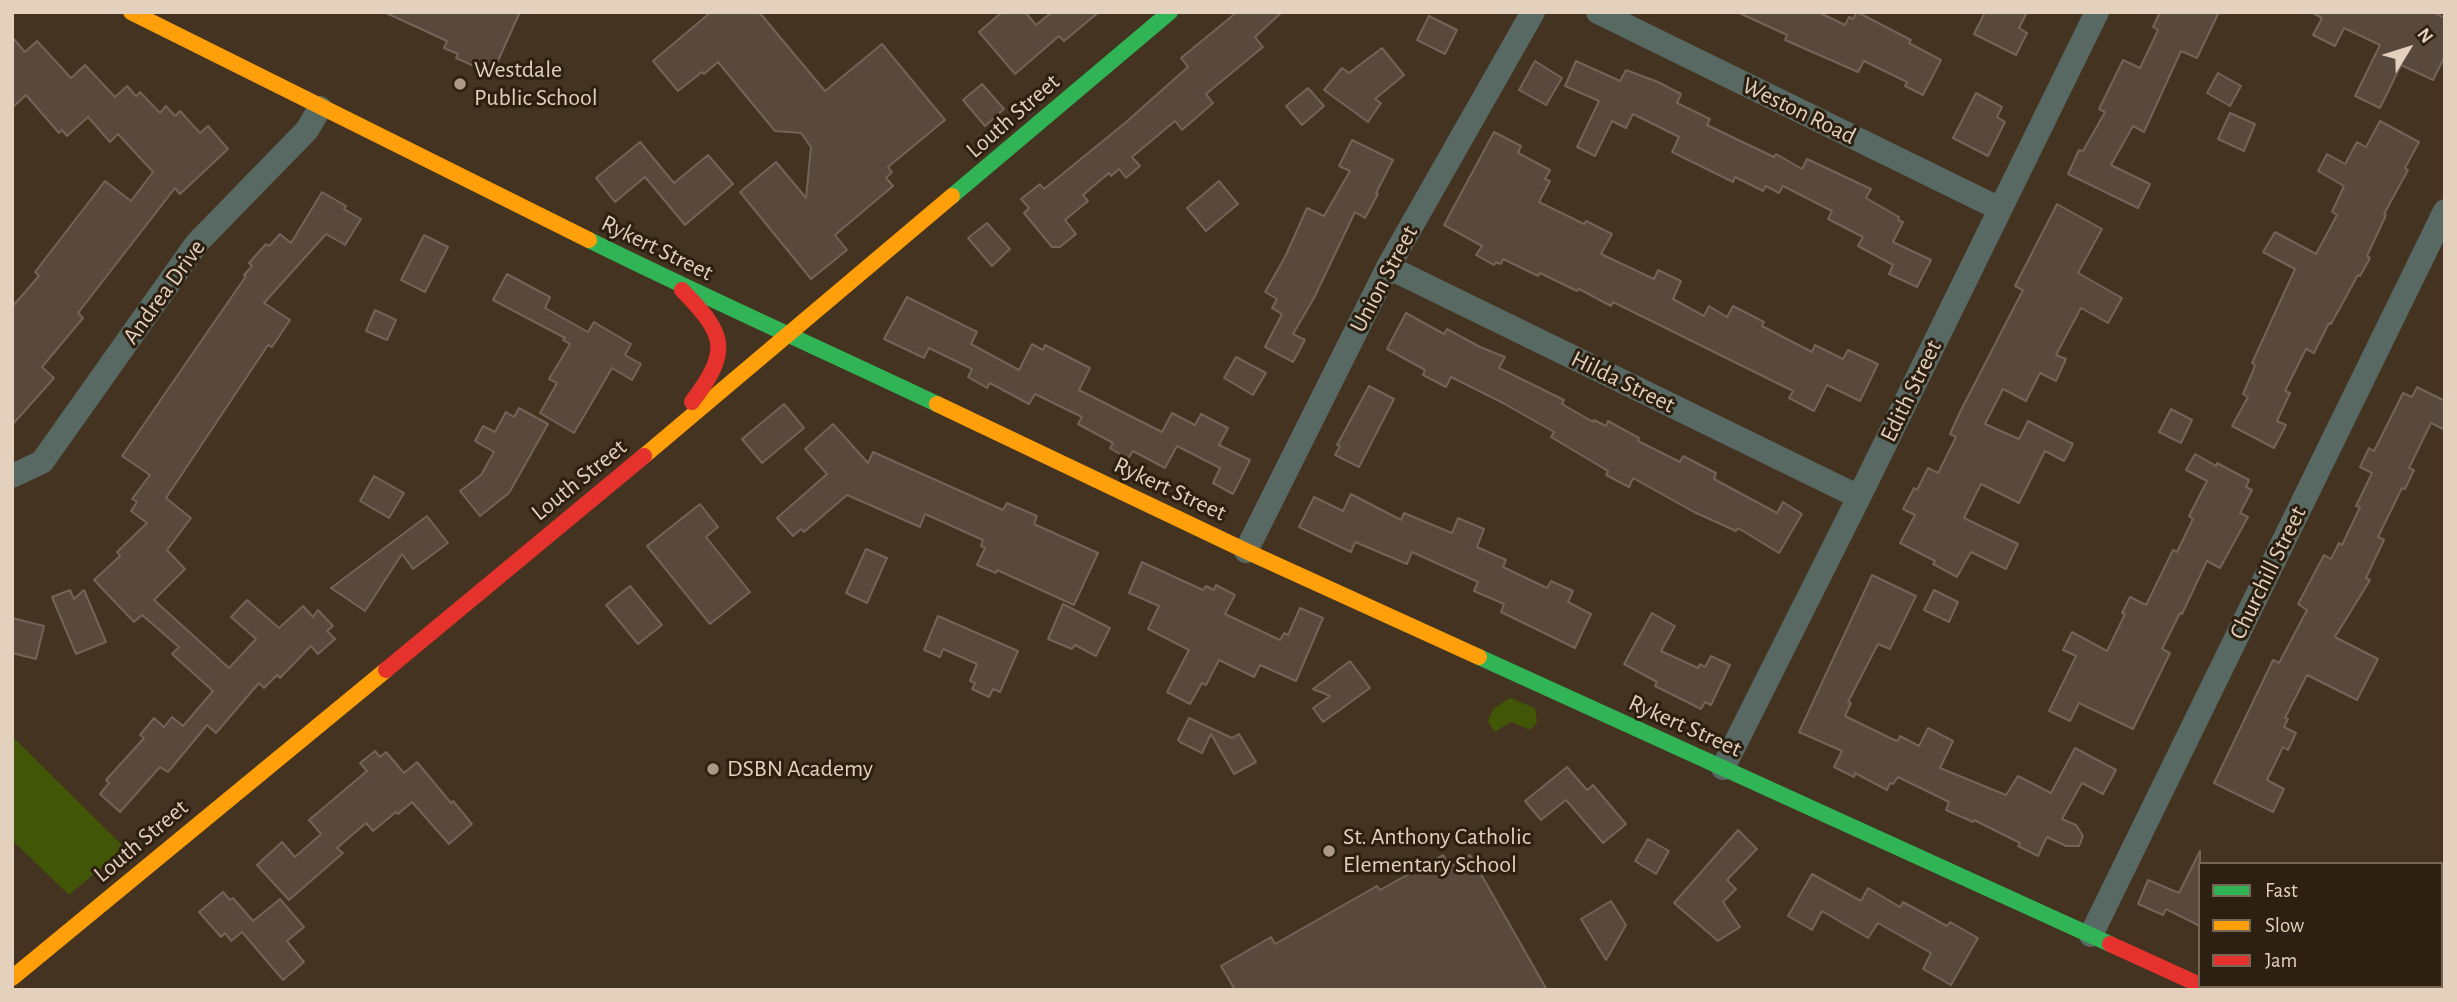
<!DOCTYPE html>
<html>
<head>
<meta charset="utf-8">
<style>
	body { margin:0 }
	#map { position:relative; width:2457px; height:1002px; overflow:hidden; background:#433320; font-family:"Alegreya Sans",sans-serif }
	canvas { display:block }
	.frame { position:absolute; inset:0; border:14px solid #e3d0bd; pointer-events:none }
	.legend { position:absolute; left:2198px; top:862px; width:245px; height:126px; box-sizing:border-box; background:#2d2011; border:2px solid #766656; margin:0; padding:9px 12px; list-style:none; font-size:21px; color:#e3d0bd }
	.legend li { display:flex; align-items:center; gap:14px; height:35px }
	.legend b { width:35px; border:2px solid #766656 }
	.north { position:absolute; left:2373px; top:14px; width:70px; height:70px; -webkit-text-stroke:5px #2d2011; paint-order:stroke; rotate:52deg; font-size:19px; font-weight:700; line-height:28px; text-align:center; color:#e3d0bd }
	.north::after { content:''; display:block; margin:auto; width:24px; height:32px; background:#e3d0bd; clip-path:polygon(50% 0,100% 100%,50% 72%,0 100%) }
</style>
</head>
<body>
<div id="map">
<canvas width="2457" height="1002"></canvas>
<div class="frame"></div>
<ul class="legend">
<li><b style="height:9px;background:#30b455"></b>Fast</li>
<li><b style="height:9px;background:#ff9f0a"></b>Slow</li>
<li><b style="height:9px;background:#e5322d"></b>Jam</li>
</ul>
<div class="north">N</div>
</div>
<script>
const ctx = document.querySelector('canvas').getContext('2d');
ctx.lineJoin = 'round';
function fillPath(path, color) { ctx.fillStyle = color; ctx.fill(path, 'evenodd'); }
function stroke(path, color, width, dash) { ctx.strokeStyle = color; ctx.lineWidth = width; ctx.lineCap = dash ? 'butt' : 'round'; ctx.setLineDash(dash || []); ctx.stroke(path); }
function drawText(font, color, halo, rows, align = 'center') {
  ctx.font = font + ' "Alegreya Sans",sans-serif'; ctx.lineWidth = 6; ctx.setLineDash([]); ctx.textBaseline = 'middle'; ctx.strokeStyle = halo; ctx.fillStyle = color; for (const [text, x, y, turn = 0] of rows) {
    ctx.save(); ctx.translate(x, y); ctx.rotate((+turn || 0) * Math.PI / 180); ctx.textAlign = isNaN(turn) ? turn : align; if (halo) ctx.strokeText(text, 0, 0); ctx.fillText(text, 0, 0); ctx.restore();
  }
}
fillPath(new Path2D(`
	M 1510,698 L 1535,708 L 1537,722 L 1531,730 L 1511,722 L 1494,732 L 1488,721 L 1493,709 Z
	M 12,736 L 125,848 L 69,895 L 12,840 Z`), '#415607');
const building = new Path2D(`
	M 384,12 L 520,12 L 492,74 L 456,58 L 458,54 L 444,48 L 447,41 Z
	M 711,12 L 759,12 L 825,91 L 882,44 L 945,120 L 888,167 L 892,172 L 886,178 L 893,186 L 835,235 L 847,250 L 811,279 L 740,192 L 776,162 L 806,198 L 811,147 L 801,133 L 775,131 L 718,62 L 704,74 L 702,72 L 678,91 L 653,61 Z
	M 1002,12 L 1025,12 L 1036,25 L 1052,12 L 1099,12 L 1064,41 L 1059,36 L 1015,74 L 979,32 Z
	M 1237,12 L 1282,12 L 1255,37 L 1263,47 L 1206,94 L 1213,103 L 1182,130 L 1175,121 L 1132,157 L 1140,166 L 1126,178 L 1119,169 L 1111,176 L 1109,173 L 1083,195 L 1088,201 L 1065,220 L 1076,234 L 1060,247 L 1052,247 L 1024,213 L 1029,208 L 1021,199 L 1040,184 L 1044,189 L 1125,123 L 1188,67 L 1181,58 Z
	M 1737,12 L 1818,12 L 1845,25 L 1849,17 L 1853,19 L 1857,12 L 1911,40 L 1909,43 L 1941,60 L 1923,95 L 1905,86 L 1907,82 L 1864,61 L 1858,72 L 1785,40 L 1787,35 Z
	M 1985,12 L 2027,12 L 2019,28 L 2027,33 L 2016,55 L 1974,34 Z
	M 2160,12 L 2219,12 L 2197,58 L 2181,51 L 2144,132 L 2133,126 L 2111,165 L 2150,184 L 2138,208 L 2068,174 L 2079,150 L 2083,151 L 2105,112 L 2099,109 L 2123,60 L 2140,68 L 2158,30 L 2153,27 Z
	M 2311,12 L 2433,12 L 2445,18 L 2445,56 L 2433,80 L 2401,65 L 2380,108 L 2355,96 L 2380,45 L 2344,28 L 2335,46 L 2313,35 L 2322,18 Z
	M 1429,16 L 1457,30 L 1445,54 L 1417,40 Z
	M 12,37 L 25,52 L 37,41 L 71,78 L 85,65 L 115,97 L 127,86 L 136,96 L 140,92 L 160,113 L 166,106 L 175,116 L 180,111 L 200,133 L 208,126 L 228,149 L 180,194 L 175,188 L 78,313 L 83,318 L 42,367 L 54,378 L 12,425 L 12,307 L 39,276 L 35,272 L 105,181 L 131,201 L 153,172 L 118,134 L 110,142 L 88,117 L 67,136 L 62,130 L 59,133 L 26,95 L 12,108 Z
	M 1382,48 L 1404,75 L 1375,99 L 1381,103 L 1368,122 L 1324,90 L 1342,68 L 1349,73 Z
	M 1535,61 L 1562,78 L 1546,105 L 1519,90 Z
	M 1576,61 L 1620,81 L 1626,70 L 1658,82 L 1681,94 L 1677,103 L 1710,119 L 1707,125 L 1774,157 L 1776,154 L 1802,169 L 1807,159 L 1871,189 L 1866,198 L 1899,217 L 1898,220 L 1903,222 L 1893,242 L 1931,260 L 1917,287 L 1889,274 L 1893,265 L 1858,246 L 1863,237 L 1828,219 L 1832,211 L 1783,186 L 1779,193 L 1766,186 L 1763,191 L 1735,177 L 1733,182 L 1672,152 L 1679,137 L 1633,114 L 1626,128 L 1612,121 L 1595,156 L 1577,147 L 1599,101 L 1565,86 Z
	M 2218,73 L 2241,86 L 2230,106 L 2207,93 Z
	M 982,84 L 1004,109 L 985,126 L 963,100 Z
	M 1308,88 L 1324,106 L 1302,125 L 1286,106 Z
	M 1976,93 L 2002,107 L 1997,117 L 2005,122 L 1988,156 L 1953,138 Z
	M 2230,113 L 2255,124 L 2244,151 L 2218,139 Z
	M 2380,121 L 2419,142 L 2405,168 L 2408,170 L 2384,214 L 2386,215 L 2367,256 L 2370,258 L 2360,276 L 2358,275 L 2331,324 L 2329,323 L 2314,353 L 2306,349 L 2285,391 L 2290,393 L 2277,421 L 2286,425 L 2274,448 L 2232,426 L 2248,397 L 2243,394 L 2253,371 L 2255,365 L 2252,363 L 2295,269 L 2263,252 L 2275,232 L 2316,254 L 2337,215 L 2332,212 L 2344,186 L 2318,171 L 2327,154 L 2345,164 L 2357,142 L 2366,147 Z
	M 1494,132 L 1521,146 L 1518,153 L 1550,170 L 1545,179 L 1550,181 L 1539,202 L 1584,224 L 1586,221 L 1612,234 L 1601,254 L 1654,279 L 1658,270 L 1681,281 L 1673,299 L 1704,316 L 1709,306 L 1727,317 L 1733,306 L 1764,322 L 1762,326 L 1812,352 L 1815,345 L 1843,359 L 1848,350 L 1878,364 L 1860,401 L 1827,385 L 1814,411 L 1789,398 L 1793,391 L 1613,302 L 1611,306 L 1579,289 L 1577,291 L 1540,273 L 1538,276 L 1503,259 L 1501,264 L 1496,262 L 1494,265 L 1476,255 L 1482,246 L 1444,225 Z
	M 1352,140 L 1393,160 L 1376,193 L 1378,194 L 1365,218 L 1355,212 L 1314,298 L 1293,334 L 1305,340 L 1293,362 L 1265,347 L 1282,314 L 1272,308 L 1277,299 L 1265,292 L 1285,257 L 1307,208 L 1324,216 L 1350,171 L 1339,166 Z
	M 640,142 L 674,183 L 708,155 L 733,184 L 685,225 L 645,177 L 615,202 L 596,178 Z
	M 1219,181 L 1238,204 L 1206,231 L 1187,208 Z
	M 322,192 L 346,206 L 344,209 L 361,219 L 345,245 L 326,234 L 264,303 L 290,320 L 272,347 L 268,345 L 166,498 L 191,518 L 167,550 L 185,569 L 154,600 L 229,668 L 256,639 L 231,617 L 247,600 L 279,628 L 303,606 L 313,617 L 318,610 L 333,626 L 327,631 L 335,639 L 318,654 L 311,646 L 280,678 L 277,675 L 264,688 L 259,683 L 216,733 L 207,725 L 168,772 L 160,767 L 120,812 L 100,794 L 109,783 L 106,780 L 144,738 L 140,735 L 154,718 L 164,727 L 172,717 L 183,726 L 213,691 L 172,654 L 179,647 L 142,615 L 134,622 L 94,580 L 120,556 L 117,552 L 147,523 L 131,511 L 137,502 L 132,499 L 150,475 L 122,456 L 246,276 L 244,275 L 252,266 L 249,263 L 266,244 L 269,246 L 280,234 L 291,243 Z
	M 2057,204 L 2102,229 L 2078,273 L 2122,298 L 2108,323 L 2081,308 L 2056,355 L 2066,359 L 2056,381 L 2040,373 L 2026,401 L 2003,389 L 1985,424 L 2019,439 L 2028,421 L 2073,444 L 2064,461 L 2045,451 L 2019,503 L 1981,484 L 1964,518 L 2018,544 L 2006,569 L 1971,552 L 1957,577 L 1933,564 L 1935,561 L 1900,543 L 1915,515 L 1903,509 L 1914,488 L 1917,490 L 1928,468 L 1938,473 L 1956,437 L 1950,434 L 1960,412 L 2023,290 L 2015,286 Z
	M 987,223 L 1010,249 L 992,266 L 968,238 Z
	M 424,235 L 448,247 L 425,292 L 401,280 Z
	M 507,274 L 550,297 L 545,308 L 588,332 L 594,322 L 631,344 L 625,355 L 641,364 L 632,380 L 612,368 L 574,433 L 540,413 L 557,383 L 549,379 L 570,344 L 563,340 L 565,338 L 493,300 Z
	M 907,297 L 977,332 L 971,344 L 1019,370 L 1032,344 L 1043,350 L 1045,345 L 1090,368 L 1079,390 L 1162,432 L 1172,413 L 1195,425 L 1201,414 L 1228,428 L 1219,445 L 1250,460 L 1233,494 L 1213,483 L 1220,468 L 1177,446 L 1165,468 L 1133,451 L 1128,459 L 1110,448 L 1113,443 L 1078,424 L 1082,417 L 1035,394 L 1029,404 L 990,383 L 987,388 L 968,377 L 972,369 L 929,348 L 924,358 L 884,339 Z
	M 375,310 L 396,320 L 387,340 L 366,331 Z
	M 1406,313 L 1444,334 L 1447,329 L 1480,347 L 1505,357 L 1499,368 L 1564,400 L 1562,404 L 1593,422 L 1594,420 L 1606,426 L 1608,421 L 1639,438 L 1638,441 L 1680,462 L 1683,456 L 1716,473 L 1714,479 L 1777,513 L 1783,502 L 1802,514 L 1779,553 L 1738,528 L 1736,531 L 1694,512 L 1633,478 L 1629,487 L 1606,475 L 1608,471 L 1551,437 L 1554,432 L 1503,403 L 1451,377 L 1446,387 L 1423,375 L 1425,370 L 1387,349 Z
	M 1236,357 L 1266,373 L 1253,395 L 1224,378 Z
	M 1369,386 L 1394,399 L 1359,467 L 1335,455 L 1340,446 L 1337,445 Z
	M 2417,387 L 2445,401 L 2445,430 L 2431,423 L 2409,468 L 2414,470 L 2405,489 L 2402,488 L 2378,537 L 2384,540 L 2366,578 L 2370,580 L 2335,637 L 2378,659 L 2357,700 L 2307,675 L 2285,718 L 2288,719 L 2284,727 L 2296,733 L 2288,750 L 2283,747 L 2267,780 L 2284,789 L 2273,812 L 2214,783 L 2273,660 L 2279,663 L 2307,610 L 2298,604 L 2324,555 L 2331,559 L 2339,543 L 2342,545 L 2360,507 L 2356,506 L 2372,473 L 2360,467 L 2369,448 L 2374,451 L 2403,393 L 2412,397 Z
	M 784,404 L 804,428 L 762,463 L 742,439 Z
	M 519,408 L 548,424 L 509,493 L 480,516 L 460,491 L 481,475 L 494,452 L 475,441 L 483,426 L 495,432 L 506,412 L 514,417 Z
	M 2171,409 L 2192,420 L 2181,443 L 2159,432 Z
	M 833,424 L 868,463 L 873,452 L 1003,510 L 1007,503 L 1037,516 L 1034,524 L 1098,553 L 1074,605 L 997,570 L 996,573 L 977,565 L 985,548 L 981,546 L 983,540 L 925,514 L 920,527 L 847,495 L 804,532 L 801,529 L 793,536 L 777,518 L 827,474 L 805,449 Z
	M 2195,454 L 2216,466 L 2217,463 L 2249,480 L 2246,487 L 2252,490 L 2240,513 L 2248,517 L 2220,568 L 2207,561 L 2182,614 L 2180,613 L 2162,649 L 2170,653 L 2133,729 L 2079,703 L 2070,721 L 2049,711 L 2076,656 L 2063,650 L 2072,632 L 2107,651 L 2125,614 L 2122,613 L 2130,597 L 2146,605 L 2173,550 L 2177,552 L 2193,519 L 2189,516 L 2207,481 L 2186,470 Z
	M 374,476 L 404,493 L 389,518 L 360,501 Z
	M 1351,494 L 1401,520 L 1404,513 L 1452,533 L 1458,518 L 1484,529 L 1477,547 L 1506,560 L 1503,567 L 1547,588 L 1551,581 L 1573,591 L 1568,602 L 1591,614 L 1575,648 L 1501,612 L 1504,604 L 1474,591 L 1478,582 L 1412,552 L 1407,564 L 1355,542 L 1351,552 L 1299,527 L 1314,497 L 1343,511 Z
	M 700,504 L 718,527 L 706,537 L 750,592 L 710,624 L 647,546 Z
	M 427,516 L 448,543 L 413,569 L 402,554 L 365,611 L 331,588 Z
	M 866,549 L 887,558 L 867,603 L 846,593 Z
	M 1142,562 L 1203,590 L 1206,586 L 1214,590 L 1216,585 L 1235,595 L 1225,614 L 1280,640 L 1284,633 L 1288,635 L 1300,608 L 1323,618 L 1296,681 L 1260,665 L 1254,677 L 1219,660 L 1206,685 L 1202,683 L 1190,704 L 1167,692 L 1189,650 L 1148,629 L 1159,606 L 1129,593 Z
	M 1872,575 L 1916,596 L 1890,649 L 1878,644 L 1848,702 L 1851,703 L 1845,716 L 1892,739 L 1898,741 L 1900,736 L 1919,746 L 1928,728 L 1953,741 L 1940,768 L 2006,795 L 2018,776 L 2051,793 L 2075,748 L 2116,770 L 2103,794 L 2082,783 L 2062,819 L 2076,825 L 2083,836 L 2079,846 L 2066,846 L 2047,837 L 2038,856 L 2018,846 L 2020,843 L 1974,820 L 1973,822 L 1946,810 L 1949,802 L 1898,777 L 1893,784 L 1890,783 L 1887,790 L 1855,773 L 1854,777 L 1834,767 L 1842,751 L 1799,732 Z
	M 630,586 L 662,625 L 638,644 L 606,605 Z
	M 70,590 L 74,599 L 84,590 L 106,642 L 76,654 L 52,597 Z
	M 1934,590 L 1958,602 L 1949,622 L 1924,610 Z
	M 1063,604 L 1110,628 L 1096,656 L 1075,645 L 1072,649 L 1048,639 Z
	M 1652,613 L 1675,626 L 1661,651 L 1698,668 L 1700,664 L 1705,667 L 1711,656 L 1730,665 L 1711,705 L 1705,702 L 1701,709 L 1655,686 L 1657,682 L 1624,664 Z
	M 938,616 L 1018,651 L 1000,692 L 993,689 L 989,697 L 972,689 L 975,683 L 970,681 L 977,664 L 943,649 L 940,657 L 924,650 Z
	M 12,618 L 44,626 L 36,659 L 12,653 Z
	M 1350,661 L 1370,688 L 1323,722 L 1313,708 L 1330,696 L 1313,689 Z
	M 1189,718 L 1232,738 L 1239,734 L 1256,762 L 1234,774 L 1211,734 L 1202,753 L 1180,742 L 1178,740 Z
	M 375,751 L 380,757 L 386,752 L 404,773 L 417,762 L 451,803 L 453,801 L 472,824 L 449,844 L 412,802 L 398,814 L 396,812 L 373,831 L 366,823 L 337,848 L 343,853 L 289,900 L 257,865 L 282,842 L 295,857 L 321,834 L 309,820 L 367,771 L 360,763 Z
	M 1567,767 L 1587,790 L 1593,785 L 1626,824 L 1603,843 L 1566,800 L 1541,820 L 1525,801 Z
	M 1738,830 L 1757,849 L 1727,880 L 1736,889 L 1723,902 L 1740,927 L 1718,941 L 1674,903 Z
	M 1648,839 L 1669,851 L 1656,874 L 1635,861 Z
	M 2200,851 L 2200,926 L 2166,909 L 2163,915 L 2138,904 L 2148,880 L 2179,893 Z
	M 1443,855 L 1450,867 L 1470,855 L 1547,990 L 1235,990 L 1221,966 L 1271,937 L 1275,944 L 1377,886 L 1380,890 Z
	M 1812,874 L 1861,901 L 1868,888 L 1900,907 L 1903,902 L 1947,926 L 1950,922 L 1978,938 L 1951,985 L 1923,969 L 1931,953 L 1878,923 L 1868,938 L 1822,911 L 1812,930 L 1788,916 Z
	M 223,892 L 230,900 L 233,898 L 253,921 L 280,899 L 304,927 L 287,941 L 304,962 L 283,980 L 242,932 L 231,941 L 225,933 L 221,937 L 199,912 Z
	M 1611,901 L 1626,925 L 1606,960 L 1581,919 Z`);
fillPath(building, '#58493c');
stroke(building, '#746458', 2);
stroke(new Path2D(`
	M 1598,12 L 2000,209
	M 1388,267 L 1859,497
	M 12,476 L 42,462 L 197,243 L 307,130 L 320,108
	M 1246,551 L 1388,267 L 1533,12
	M 1723,768 L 1859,497 L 2097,12
	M 2091,935 L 2445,211`), '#586964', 24);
stroke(new Path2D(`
	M 952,196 L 1170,12
	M 589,240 C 704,297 821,349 937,404
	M 1479,657 L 2110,944`), '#30b455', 16);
stroke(new Path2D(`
	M 131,12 L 589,240
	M 937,404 L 1246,551 L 1479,657
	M 644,456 L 952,196
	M 12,978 L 386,670`), '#ff9f0a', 16);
stroke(new Path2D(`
	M 682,290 C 726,335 731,350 692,402
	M 386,670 L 644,456
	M 2110,944 L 2200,985`), '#e5322d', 16);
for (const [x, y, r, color] of [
	[460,84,7,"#ab9986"],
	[713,769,7,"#ab9986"],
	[1329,851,7,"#ab9986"]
]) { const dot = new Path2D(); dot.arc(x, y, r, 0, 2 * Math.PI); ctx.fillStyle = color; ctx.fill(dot); stroke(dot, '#2d2011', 2.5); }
drawText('24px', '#e3d0bd', '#2d2011', [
	["Westdale",474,70],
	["Public School",474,98],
	["DSBN Academy",727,769],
	["St. Anthony Catholic",1343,837],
	["Elementary School",1343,865]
], 'left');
drawText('24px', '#e3d0bd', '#2d2011', [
	["Weston Road",1799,111,26],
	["Louth Street",1013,116,-41],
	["Rykert Street",657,248,26],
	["Union Street",1384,279,-62],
	["Andrea Drive",164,292,-54],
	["Hilda Street",1623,382,26],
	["Edith Street",1911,391,-64],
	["Louth Street",579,480,-39],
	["Rykert Street",1170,489,25],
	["Churchill Street",2268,573,-64],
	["Rykert Street",1685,726,24],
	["Louth Street",141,841,-40]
]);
</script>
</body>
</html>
